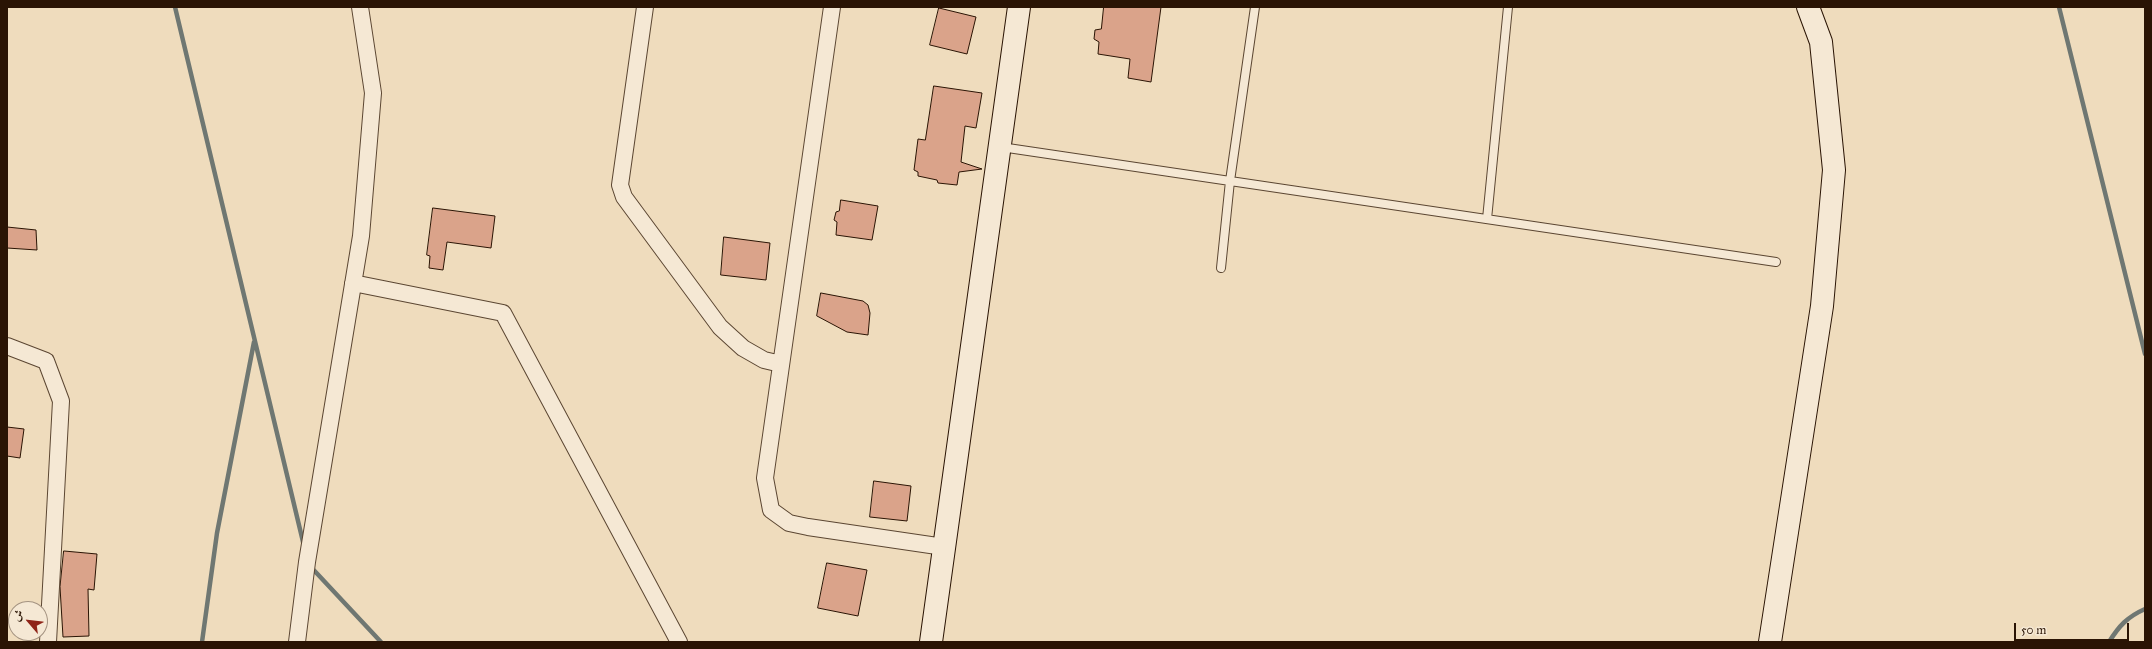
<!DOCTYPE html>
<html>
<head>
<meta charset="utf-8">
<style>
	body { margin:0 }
	#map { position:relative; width:2152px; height:649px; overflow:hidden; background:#efdcbd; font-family:"IM FELL Great Primer",Amiri,serif }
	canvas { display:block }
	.frame { position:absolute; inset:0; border:8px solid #2a1404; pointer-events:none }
	.north { position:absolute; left:8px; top:601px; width:40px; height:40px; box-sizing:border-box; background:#f5e8d4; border:1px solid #a49381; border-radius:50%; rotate:298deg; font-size:11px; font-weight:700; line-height:16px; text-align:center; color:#2a1404 }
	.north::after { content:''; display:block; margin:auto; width:14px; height:18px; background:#8f2418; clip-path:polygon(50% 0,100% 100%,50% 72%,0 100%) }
	.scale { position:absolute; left:2014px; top:623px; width:115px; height:18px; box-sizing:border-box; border:2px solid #2a1404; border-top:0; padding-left:5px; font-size:12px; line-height:14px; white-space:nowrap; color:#2a1404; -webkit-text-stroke:3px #f5e8d4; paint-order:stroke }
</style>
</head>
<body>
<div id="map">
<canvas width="2152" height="649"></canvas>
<div class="frame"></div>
<div class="north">ش</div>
<div class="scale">50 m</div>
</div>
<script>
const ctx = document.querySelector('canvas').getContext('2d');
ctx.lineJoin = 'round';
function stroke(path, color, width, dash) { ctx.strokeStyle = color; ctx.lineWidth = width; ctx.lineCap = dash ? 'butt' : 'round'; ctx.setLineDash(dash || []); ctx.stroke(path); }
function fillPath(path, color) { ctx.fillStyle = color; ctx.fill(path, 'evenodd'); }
stroke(new Path2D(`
	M 175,7 L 304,546
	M 2059,7 L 2145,354
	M 310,566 L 381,642
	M 202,642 L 217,533 L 254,342
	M 2109,642 C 2119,626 2127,617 2145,609`), '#6f7772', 4.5);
const building = new Path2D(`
	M 1104,7 L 1161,7 L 1151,82 L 1128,78 L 1130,59 L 1098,54 L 1099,42 L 1094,39 L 1095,30 L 1101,29 Z
	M 939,8 L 976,17 L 967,54 L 930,45 Z
	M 934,86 L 982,93 L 976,128 L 965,126 L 961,162 L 982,169 L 959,172 L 957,185 L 938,183 L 937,180 L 918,176 L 918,172 L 914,170 L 918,139 L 925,140 Z
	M 841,200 L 878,206 L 872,240 L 836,235 L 837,222 L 834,220 L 836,212 L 839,211 Z
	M 433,208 L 495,216 L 491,248 L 447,242 L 443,270 L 429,268 L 430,256 L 427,255 Z
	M 7,227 L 36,230 L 37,250 L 7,248 Z
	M 724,237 L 770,243 L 766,280 L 721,275 Z
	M 821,293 L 863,301 L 868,305 L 870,313 L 868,335 L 847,332 L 817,316 Z
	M 7,427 L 24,429 L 20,458 L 7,456 Z
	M 874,481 L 911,486 L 907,521 L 870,517 Z
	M 64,551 L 97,554 L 94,590 L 88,589 L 89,636 L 63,637 L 60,587 Z
	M 827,563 L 867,570 L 858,616 L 818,608 Z`);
fillPath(building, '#daa38a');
stroke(building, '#2a1404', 1);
const lane = new Path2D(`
	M 1001,147 L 1776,262
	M 1487,219 L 1508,7
	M 1221,268 L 1230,181 L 1255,7`);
const street = new Path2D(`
	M 645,7 L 620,185 L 624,197 L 720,327 L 743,348 L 764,360 L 781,364
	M 832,7 L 765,478 L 771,510 L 789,523 L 808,527 L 944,547
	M 353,283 L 503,313 L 679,642
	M 7,346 L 46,361 L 61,401 L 48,642
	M 297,642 L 307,562 L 361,236 L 373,93 L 360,7`);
const secondary = new Path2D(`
	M 931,642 L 1019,7
	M 1770,642 L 1822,306 L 1834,170 L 1821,42 L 1808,7`);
stroke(lane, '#5b4632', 10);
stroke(street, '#5b4632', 18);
stroke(secondary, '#2a1404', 24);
stroke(lane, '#f5e8d4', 8);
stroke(street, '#f5e8d4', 16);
stroke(secondary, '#f5e8d4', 22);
</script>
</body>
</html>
